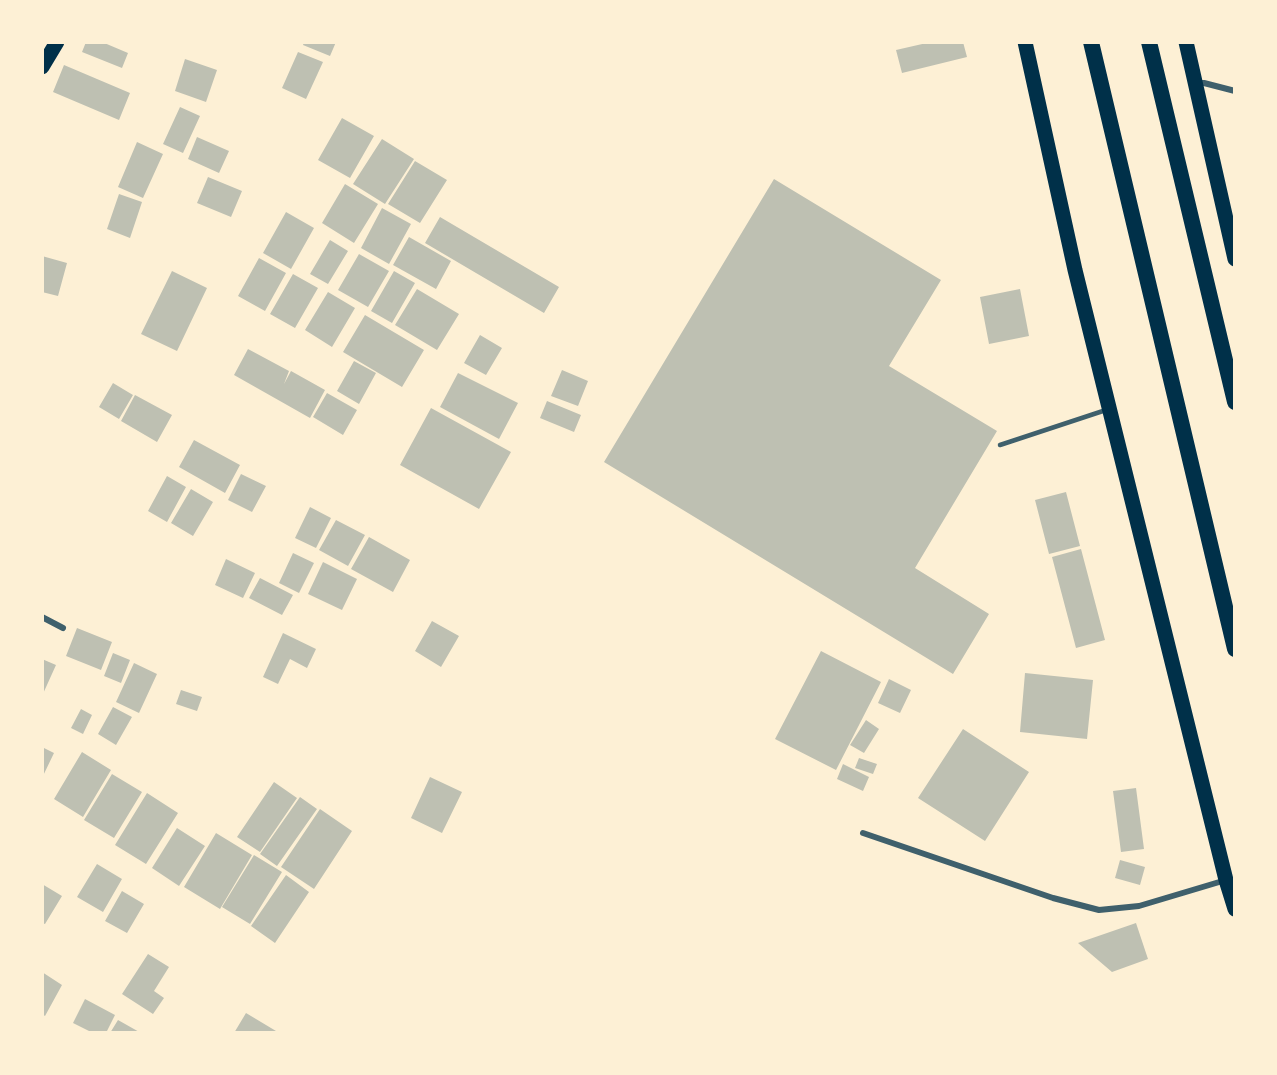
<!DOCTYPE html>
<html>
<head>
<meta charset="utf-8">
<style>
	body { margin:0 }
	#map { position:relative; width:1277px; height:1075px; overflow:hidden; background:#fdf0d5; font-family:Cabin,sans-serif }
	canvas { display:block }
	.frame { position:absolute; inset:0; border:44px solid #fdf0d5; pointer-events:none }
</style>
</head>
<body>
<div id="map">
<canvas width="1277" height="1075"></canvas>
<div class="frame"></div>
</div>
<script>
const ctx = document.querySelector('canvas').getContext('2d');
ctx.lineJoin = 'round';
function fillPath(path, color) { ctx.fillStyle = color; ctx.fill(path, 'evenodd'); }
function stroke(path, color, width, dash) { ctx.strokeStyle = color; ctx.lineWidth = width; ctx.lineCap = dash ? 'butt' : 'round'; ctx.setLineDash(dash || []); ctx.stroke(path); }
fillPath(new Path2D(`
	M 86,42 L 102,42 L 128,53 L 122,68 L 82,52 Z
	M 304,42 L 336,42 L 330,56 L 303,45 Z
	M 931,42 L 963,42 L 967,57 L 902,73 L 896,50 Z
	M 298,52 L 323,62 L 306,99 L 282,88 Z
	M 185,59 L 217,70 L 206,102 L 175,91 Z
	M 64,65 L 130,93 L 119,120 L 53,92 Z
	M 180,107 L 200,116 L 183,153 L 163,144 Z
	M 342,118 L 374,136 L 350,178 L 318,160 Z
	M 197,137 L 229,151 L 219,173 L 188,159 Z
	M 382,139 L 414,159 L 385,204 L 353,184 Z
	M 137,142 L 163,154 L 143,198 L 118,187 Z
	M 415,161 L 447,180 L 420,223 L 388,204 Z
	M 208,177 L 242,191 L 231,217 L 197,203 Z
	M 774,179 L 941,280 L 889,366 L 997,431 L 915,568 L 989,614 L 953,674 L 604,462 Z
	M 345,184 L 378,204 L 354,243 L 322,223 Z
	M 119,194 L 142,202 L 130,238 L 107,229 Z
	M 382,208 L 411,224 L 389,264 L 361,248 Z
	M 286,212 L 314,228 L 291,269 L 263,253 Z
	M 440,217 L 559,287 L 544,313 L 425,243 Z
	M 409,237 L 451,261 L 436,289 L 393,265 Z
	M 330,240 L 348,251 L 328,284 L 310,274 Z
	M 359,254 L 389,271 L 368,307 L 338,290 Z
	M 42,256 L 67,263 L 58,296 L 42,292 Z
	M 259,258 L 286,273 L 265,311 L 238,296 Z
	M 172,271 L 207,288 L 177,351 L 141,334 Z
	M 394,271 L 415,283 L 392,323 L 371,311 Z
	M 293,274 L 318,288 L 295,328 L 270,314 Z
	M 417,289 L 459,314 L 437,350 L 395,325 Z
	M 1020,289 L 1029,336 L 989,344 L 980,297 Z
	M 328,292 L 355,308 L 332,347 L 305,330 Z
	M 365,315 L 424,350 L 402,387 L 343,352 Z
	M 480,335 L 502,348 L 486,375 L 464,363 Z
	M 248,349 L 289,371 L 284,384 L 291,371 L 325,390 L 310,418 L 234,375 Z
	M 354,361 L 376,373 L 359,404 L 337,391 Z
	M 562,370 L 588,381 L 578,406 L 551,396 Z
	M 458,373 L 518,403 L 499,439 L 440,407 Z
	M 113,383 L 133,395 L 119,419 L 99,407 Z
	M 327,393 L 357,410 L 343,435 L 313,417 Z
	M 135,395 L 172,415 L 157,442 L 121,421 Z
	M 547,401 L 581,415 L 574,432 L 540,418 Z
	M 431,408 L 511,452 L 479,509 L 400,465 Z
	M 194,440 L 240,465 L 225,493 L 179,467 Z
	M 241,474 L 266,486 L 252,512 L 228,500 Z
	M 167,476 L 186,487 L 167,522 L 148,511 Z
	M 191,489 L 213,502 L 193,536 L 171,523 Z
	M 1066,492 L 1080,546 L 1049,554 L 1035,500 Z
	M 310,507 L 331,518 L 316,548 L 295,538 Z
	M 336,520 L 365,535 L 348,566 L 319,550 Z
	M 369,537 L 410,560 L 393,592 L 351,569 Z
	M 1081,549 L 1105,640 L 1076,648 L 1052,557 Z
	M 293,553 L 314,563 L 299,593 L 279,583 Z
	M 226,559 L 255,573 L 243,598 L 215,585 Z
	M 323,562 L 357,579 L 342,610 L 308,594 Z
	M 260,578 L 293,595 L 282,615 L 249,598 Z
	M 432,621 L 459,636 L 441,667 L 415,651 Z
	M 77,628 L 112,642 L 101,670 L 66,656 Z
	M 283,633 L 316,649 L 307,668 L 290,659 L 278,684 L 263,677 Z
	M 821,651 L 881,682 L 836,770 L 775,739 Z
	M 113,653 L 130,660 L 121,683 L 104,676 Z
	M 42,659 L 56,665 L 42,696 Z
	M 134,663 L 157,674 L 139,713 L 116,702 Z
	M 1025,673 L 1093,680 L 1087,739 L 1020,732 Z
	M 889,679 L 911,690 L 900,713 L 878,703 Z
	M 181,690 L 202,697 L 197,711 L 176,704 Z
	M 113,707 L 132,717 L 116,745 L 98,734 Z
	M 81,709 L 92,715 L 83,734 L 71,728 Z
	M 866,720 L 879,729 L 864,753 L 850,745 Z
	M 963,729 L 1029,772 L 985,841 L 918,798 Z
	M 42,747 L 54,753 L 42,778 Z
	M 82,752 L 111,770 L 83,817 L 54,799 Z
	M 859,758 L 877,764 L 873,774 L 855,768 Z
	M 843,764 L 869,777 L 863,791 L 837,779 Z
	M 112,774 L 142,792 L 114,838 L 84,820 Z
	M 430,777 L 462,792 L 442,833 L 411,818 Z
	M 274,782 L 297,798 L 260,852 L 237,837 Z
	M 1136,788 L 1144,849 L 1121,852 L 1113,791 Z
	M 147,793 L 178,813 L 146,864 L 115,845 Z
	M 300,797 L 317,809 L 277,866 L 260,854 Z
	M 320,809 L 352,831 L 314,889 L 281,867 Z
	M 177,828 L 205,846 L 179,886 L 152,868 Z
	M 216,833 L 252,855 L 220,909 L 184,887 Z
	M 254,855 L 282,872 L 250,924 L 222,907 Z
	M 1120,860 L 1145,867 L 1140,885 L 1115,878 Z
	M 97,864 L 122,879 L 103,912 L 77,897 Z
	M 286,875 L 309,892 L 275,943 L 251,926 Z
	M 42,884 L 62,896 L 45,924 L 42,923 Z
	M 122,891 L 144,904 L 127,933 L 105,921 Z
	M 1136,923 L 1148,959 L 1112,972 L 1078,943 Z
	M 148,954 L 169,967 L 154,991 L 164,998 L 153,1014 L 122,994 Z
	M 42,972 L 62,985 L 45,1016 L 42,1014 Z
	M 85,999 L 115,1015 L 106,1033 L 93,1033 L 73,1023 Z
	M 246,1013 L 276,1031 L 274,1033 L 234,1033 Z
	M 118,1020 L 141,1033 L 110,1033 Z`), '#bec0b2');
stroke(new Path2D(`
	M 1000,445 L 1106,410`), '#3f606c', 4.5);
stroke(new Path2D(`
	M 1195,83 L 1204,83 L 1235,91
	M 42,617 L 63,628
	M 863,833 L 1053,898 L 1099,910 L 1139,906 L 1226,880`), '#3f606c', 6);
stroke(new Path2D(`
	M 1025,42 L 1075,270 L 1226,880 L 1235,909
	M 1186,42 L 1235,259
	M 42,67 L 57,42`), '#003049', 15);
stroke(new Path2D(`
	M 1091,42 L 1235,649
	M 1149,42 L 1235,402`), '#003049', 16);
</script>
</body>
</html>
